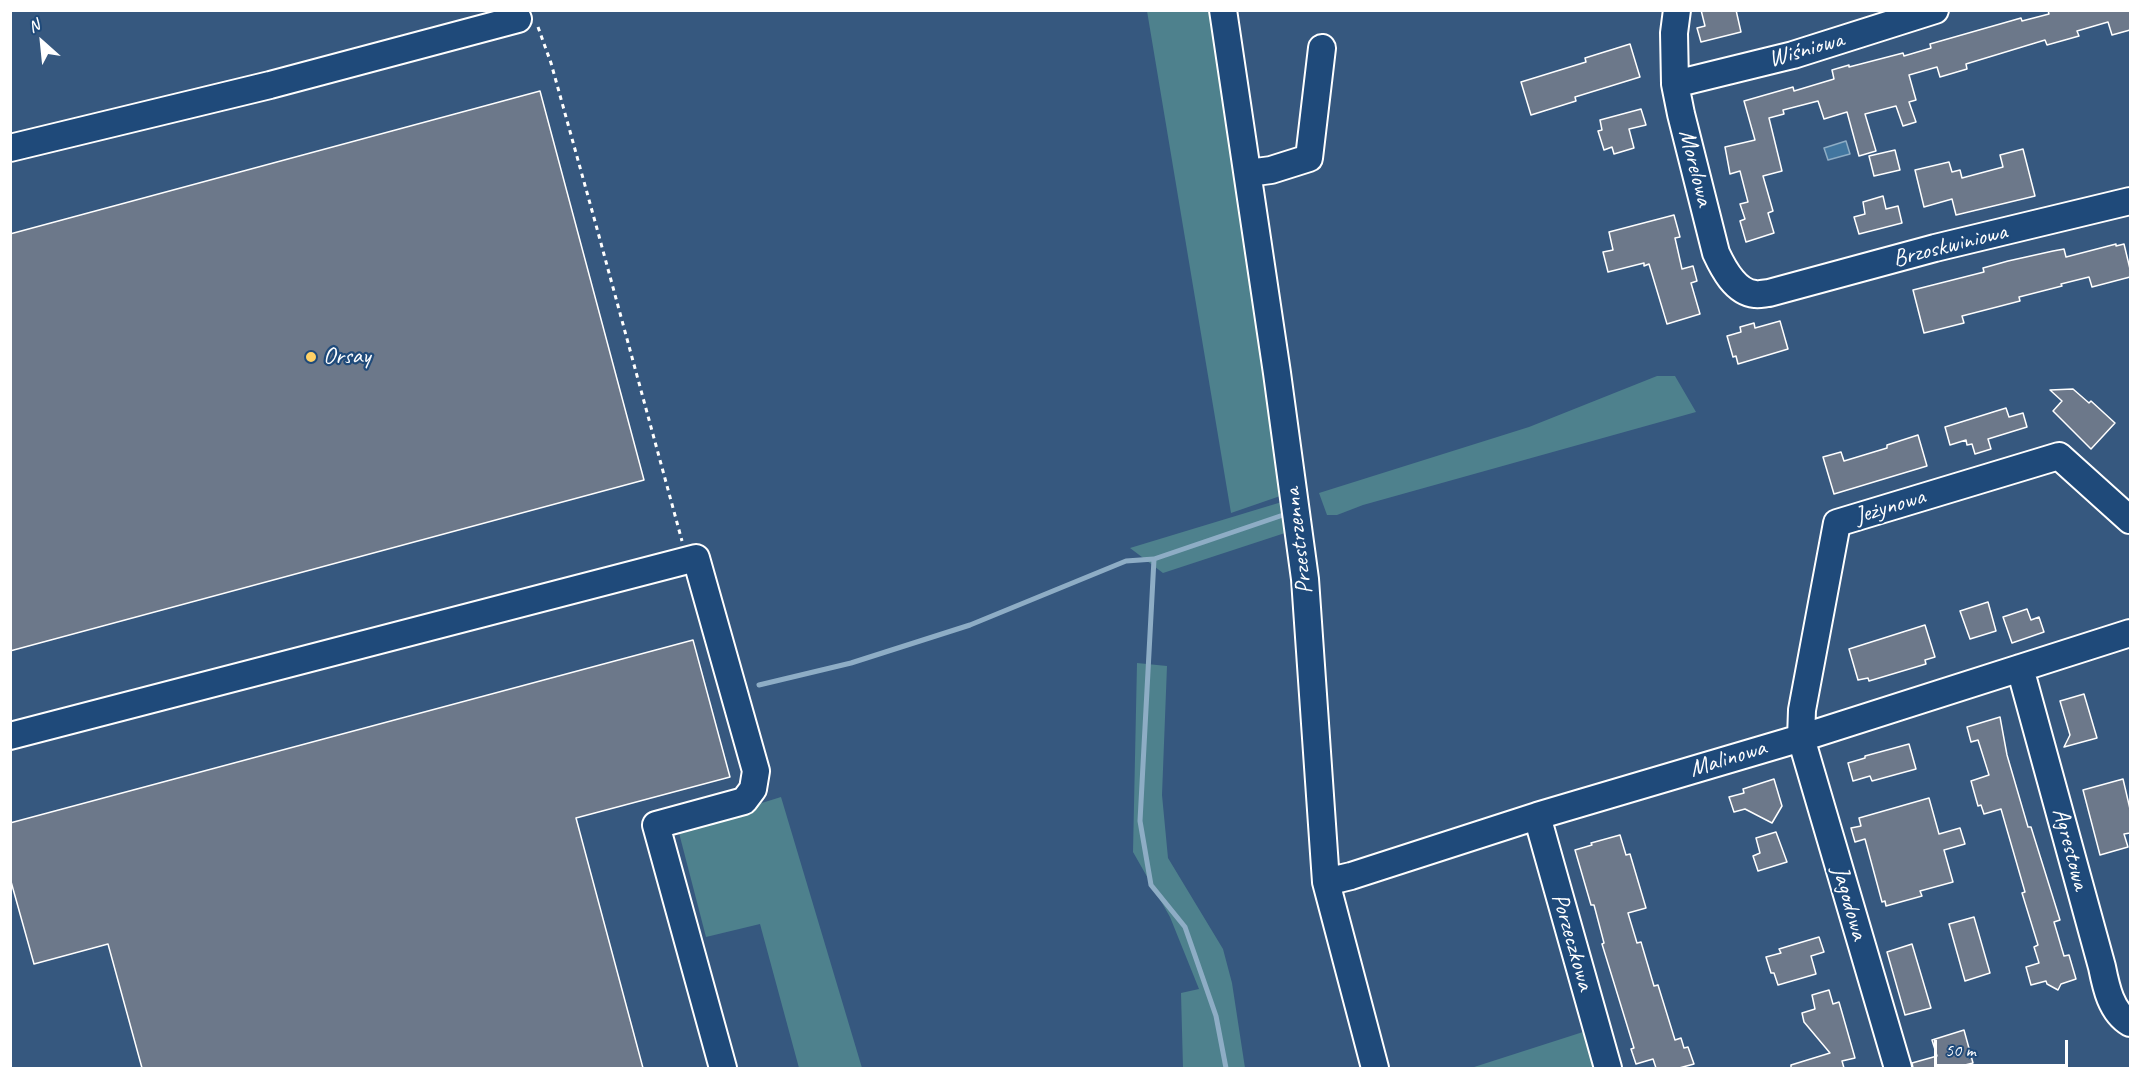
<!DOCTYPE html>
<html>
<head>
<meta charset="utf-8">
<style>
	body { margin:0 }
	#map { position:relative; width:2141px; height:1079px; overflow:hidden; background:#36587f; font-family:Caveat,sans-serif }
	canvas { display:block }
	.frame { position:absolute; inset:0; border:12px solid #fff; pointer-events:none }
	.north { position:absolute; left:12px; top:12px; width:60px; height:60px; -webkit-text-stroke:4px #1f4a7a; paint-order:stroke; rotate:333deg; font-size:16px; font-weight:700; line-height:24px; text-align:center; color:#fff }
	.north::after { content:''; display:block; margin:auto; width:21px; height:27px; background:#fff; clip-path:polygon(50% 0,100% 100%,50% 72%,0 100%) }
	.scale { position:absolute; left:1934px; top:1040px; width:134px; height:27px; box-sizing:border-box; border:3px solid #fff; border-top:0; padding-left:8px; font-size:18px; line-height:21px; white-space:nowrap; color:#fff; -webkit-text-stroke:4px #1f4a7a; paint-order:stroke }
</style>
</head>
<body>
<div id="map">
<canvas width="2141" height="1079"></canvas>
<div class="frame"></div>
<div class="north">N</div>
<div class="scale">50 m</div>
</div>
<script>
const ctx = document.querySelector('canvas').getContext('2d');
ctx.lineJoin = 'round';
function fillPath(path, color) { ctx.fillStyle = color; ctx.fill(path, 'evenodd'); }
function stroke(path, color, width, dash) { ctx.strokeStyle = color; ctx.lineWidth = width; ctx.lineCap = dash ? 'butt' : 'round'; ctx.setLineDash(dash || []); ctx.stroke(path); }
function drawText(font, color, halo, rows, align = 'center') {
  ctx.font = font + ' Caveat,sans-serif'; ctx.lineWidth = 4.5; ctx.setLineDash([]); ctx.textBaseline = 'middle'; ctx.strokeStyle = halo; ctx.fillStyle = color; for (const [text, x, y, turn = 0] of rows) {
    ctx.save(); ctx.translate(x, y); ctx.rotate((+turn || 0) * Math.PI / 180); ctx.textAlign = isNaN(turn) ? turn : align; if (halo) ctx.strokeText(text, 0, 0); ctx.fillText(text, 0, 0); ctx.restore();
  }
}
fillPath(new Path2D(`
	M 1147,11 L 1209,11 L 1286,494 L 1231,513 Z
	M 1657,376 L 1675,376 L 1696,412 L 1363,505 L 1337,515 L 1327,515 L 1319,493 L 1529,427 Z
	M 1285,501 L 1285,533 L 1163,573 L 1130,548 Z
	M 1137,663 L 1167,666 L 1162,795 L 1168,858 L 1223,949 L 1232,983 L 1245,1068 L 1183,1068 L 1181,993 L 1199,989 L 1170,917 L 1133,852 Z
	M 781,797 L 862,1068 L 799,1068 L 760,924 L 706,937 L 678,829 Z
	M 1583,1032 L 1593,1068 L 1471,1068 Z`), '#4e818d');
const water = new Path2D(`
	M 1846,141 L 1850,154 L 1828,160 L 1824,148 Z`);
fillPath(water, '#42769f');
stroke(water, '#8eadc5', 1.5);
stroke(new Path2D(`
	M 759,685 L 851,663 L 970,625 L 1126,561 L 1154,559
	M 1226,1068 L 1216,1016 L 1185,927 L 1151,885 L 1140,821 L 1154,559 L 1289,513`), '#8eadc5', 5);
const building = new Path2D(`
	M 1701,10 L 1736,10 L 1741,32 L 1701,42 L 1697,28 L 1705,26 Z
	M 2048,10 L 2130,10 L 2130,30 L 2112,35 L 2108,22 L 2077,31 L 2079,36 L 2047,45 L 2045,40 L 1966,64 L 1967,69 L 1940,77 L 1937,67 L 1909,75 L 1916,100 L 1909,102 L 1916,122 L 1903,126 L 1896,106 L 1865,114 L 1876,151 L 1859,156 L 1847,112 L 1824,119 L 1818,101 L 1783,110 L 1784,114 L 1769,118 L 1782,171 L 1763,176 L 1773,211 L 1768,213 L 1774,233 L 1746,242 L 1740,221 L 1745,219 L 1740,204 L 1748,202 L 1740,171 L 1730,174 L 1725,147 L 1755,140 L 1744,101 L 1793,87 L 1794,91 L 1834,79 L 1832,70 L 1849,65 L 1849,67 L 1903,53 L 1904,56 L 1931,48 L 1930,44 L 2021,18 L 2022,21 L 2049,14 Z
	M 1630,44 L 1640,77 L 1575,97 L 1576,101 L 1531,115 L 1521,82 L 1586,62 L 1585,58 Z
	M 540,91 L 644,480 L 10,651 L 10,234 Z
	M 1641,109 L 1646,125 L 1629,129 L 1634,148 L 1614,154 L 1612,147 L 1604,150 L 1598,131 L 1602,130 L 1600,120 Z
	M 2023,149 L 2035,196 L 1956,215 L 1952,199 L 1924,207 L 1915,170 L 1949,162 L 1952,172 L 1960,170 L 1962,178 L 2003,167 L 2000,155 Z
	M 1895,150 L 1900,170 L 1874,176 L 1869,156 Z
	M 1883,196 L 1886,209 L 1898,206 L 1902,223 L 1859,234 L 1854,217 L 1865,214 L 1863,202 Z
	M 1674,215 L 1680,237 L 1675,238 L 1682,269 L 1693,266 L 1697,281 L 1691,283 L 1700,314 L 1667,324 L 1649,264 L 1644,266 L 1644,263 L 1608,272 L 1603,252 L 1613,250 L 1609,232 Z
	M 2116,244 L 2116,246 L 2124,244 L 2130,269 L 2130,277 L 2092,287 L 2089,277 L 2061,284 L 2062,286 L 2019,297 L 2020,301 L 1962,316 L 1964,323 L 1924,333 L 1913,290 L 1984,272 L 1983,268 L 2008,261 L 2053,251 L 2064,249 L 2066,257 Z
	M 1780,321 L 1788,349 L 1738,364 L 1736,356 L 1733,357 L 1727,336 L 1741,332 L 1740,327 L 1754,323 L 1755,328 Z
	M 2073,389 L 2089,403 L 2091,401 L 2115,423 L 2091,449 L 2053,411 L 2062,401 L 2050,390 Z
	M 2006,408 L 2009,417 L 2023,413 L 2027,427 L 1988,439 L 1991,449 L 1975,454 L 1972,444 L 1967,445 L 1966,440 L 1950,445 L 1945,427 Z
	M 1918,435 L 1927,466 L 1834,494 L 1823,457 L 1841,452 L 1844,461 L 1887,448 L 1887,445 Z
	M 1988,602 L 1996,631 L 1970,639 L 1960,611 Z
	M 2027,609 L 2031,620 L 2039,617 L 2044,632 L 2012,643 L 2003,617 Z
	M 1925,625 L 1935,657 L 1925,660 L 1926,664 L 1869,681 L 1868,678 L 1858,680 L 1849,649 Z
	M 693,640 L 730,777 L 576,818 L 643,1068 L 142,1068 L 108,944 L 34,964 L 10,878 L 10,823 Z
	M 2084,694 L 2097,738 L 2064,747 L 2070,735 L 2060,701 Z
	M 2000,717 L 2007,755 L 2028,827 L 2031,827 L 2060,920 L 2054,922 L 2064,956 L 2069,955 L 2076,979 L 2061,984 L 2058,990 L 2047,984 L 2046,981 L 2031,985 L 2026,967 L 2039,963 L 2034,947 L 2038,945 L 2022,893 L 2025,892 L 2001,809 L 1984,814 L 1981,805 L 1978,806 L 1971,781 L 1989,775 L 1978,740 L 1971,742 L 1967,727 Z
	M 1909,744 L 1916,769 L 1872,781 L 1870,776 L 1853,781 L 1848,763 L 1865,758 L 1865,756 Z
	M 1774,779 L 1782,806 L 1772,823 L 1745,809 L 1734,812 L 1729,797 L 1744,793 L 1743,789 Z
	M 2123,779 L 2130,809 L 2130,833 L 2124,834 L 2128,847 L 2100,855 L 2083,790 Z
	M 1929,798 L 1939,834 L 1960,828 L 1965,844 L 1944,850 L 1953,882 L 1920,891 L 1922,896 L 1886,906 L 1885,901 L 1882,902 L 1865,839 L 1855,842 L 1851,828 L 1861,826 L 1859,818 Z
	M 1776,832 L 1787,862 L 1758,871 L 1753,856 L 1760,853 L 1756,838 Z
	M 1620,835 L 1626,855 L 1630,854 L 1646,908 L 1628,913 L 1637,943 L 1641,942 L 1654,986 L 1658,985 L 1675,1040 L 1681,1038 L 1684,1048 L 1688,1047 L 1694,1064 L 1679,1068 L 1656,1068 L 1653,1059 L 1636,1064 L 1631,1049 L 1634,1048 L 1602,944 L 1604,943 L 1594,905 L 1591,905 L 1575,850 L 1592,845 L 1591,843 Z
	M 1974,917 L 1990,973 L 1965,981 L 1949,924 Z
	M 1819,937 L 1824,952 L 1811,956 L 1816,974 L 1778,985 L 1774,973 L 1771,973 L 1766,957 L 1781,953 L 1779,949 Z
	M 1912,944 L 1931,1008 L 1905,1015 L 1887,952 Z
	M 1829,990 L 1833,1004 L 1839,1002 L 1855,1058 L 1842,1061 L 1844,1068 L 1791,1068 L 1791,1065 L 1830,1053 L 1804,1022 L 1802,1013 L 1815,1009 L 1812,995 Z
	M 1964,1030 L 1973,1063 L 1953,1068 L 1913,1068 L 1912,1063 L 1937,1056 L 1932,1040 Z`);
fillPath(building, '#6c788a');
stroke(building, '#fff', 1.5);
const minor = new Path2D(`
	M 1223,10 L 1277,373 L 1305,579 L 1326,882 L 1375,1068
	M 1677,10 L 1674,33 L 1675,84 L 1681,114 L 1716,253 C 1723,268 1735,292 1755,294 C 1759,295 1765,293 1769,293 L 1935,248 L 2130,201
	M 1675,84 L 1793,55 L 1935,10
	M 10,148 L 270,85 L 518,19
	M 1248,173 L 1271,170 L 1309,158 L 1322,48
	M 2020,668 L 2102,967 C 2106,987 2111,1012 2130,1023
	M 10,736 L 696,558 L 756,771 L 753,789 L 744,801 L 656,825 L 723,1068
	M 1537,816 L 1608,1068
	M 1326,882 L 1351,876 L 1537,816 L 1801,738 L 2130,633
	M 1898,1068 L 1801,738 L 1802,710 L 1837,523 L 2059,456 L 2130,520`);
stroke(minor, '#fff', 30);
stroke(new Path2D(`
	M 538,27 L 551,63 L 596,225 L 682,541`), '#fff', 3, [4.5, 4.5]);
stroke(minor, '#1f4a7a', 26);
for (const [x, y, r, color] of [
	[311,357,6,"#ffd166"]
]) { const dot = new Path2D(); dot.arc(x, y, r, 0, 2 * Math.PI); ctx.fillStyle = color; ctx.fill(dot); stroke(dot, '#1f4a7a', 2); }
drawText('24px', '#fff', '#1f4a7a', [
	["Wiśniowa",1806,50,-16],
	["Morelowa",1695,168,76],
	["Brzoskwiniowa",1950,246,-14],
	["Jeżynowa",1890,507,-17],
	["Przestrzenna",1299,541,-97],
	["Malinowa",1728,759,-17],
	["Agrestowa",2070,849,75],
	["Jagodowa",1849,903,74],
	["Porzeczkowa",1572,942,74]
]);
drawText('24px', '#fff', '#1f4a7a', [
	["Orsay",323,357]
], 'left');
</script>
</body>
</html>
